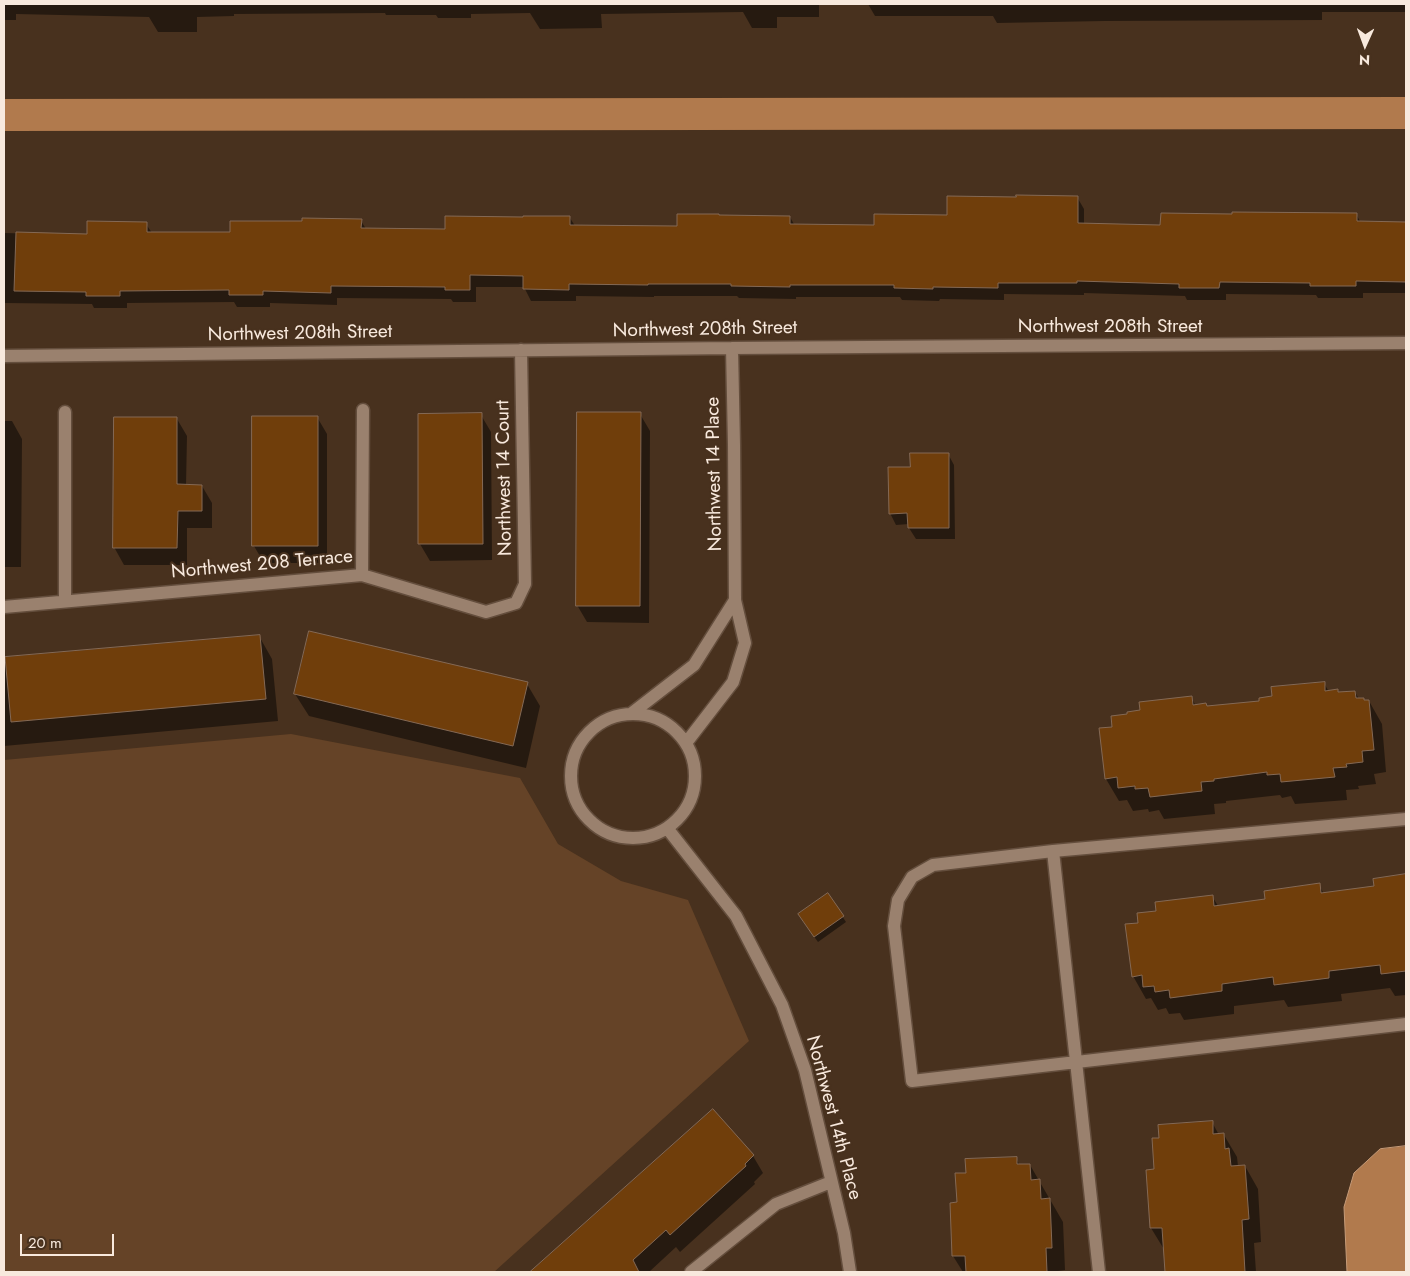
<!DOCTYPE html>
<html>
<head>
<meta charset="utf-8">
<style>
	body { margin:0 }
	#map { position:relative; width:1410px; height:1276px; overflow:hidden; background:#48311e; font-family:Jost,sans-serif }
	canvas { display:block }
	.frame { position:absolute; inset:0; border:5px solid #f8e9dd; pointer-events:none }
	.north { position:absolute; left:1340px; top:20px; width:50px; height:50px; -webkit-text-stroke:4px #48311e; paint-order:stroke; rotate:182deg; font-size:14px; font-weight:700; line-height:20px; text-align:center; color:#f8e9dd }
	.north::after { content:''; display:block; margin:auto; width:18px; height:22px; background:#f8e9dd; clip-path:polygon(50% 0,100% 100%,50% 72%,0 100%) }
	.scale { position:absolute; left:20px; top:1234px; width:94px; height:22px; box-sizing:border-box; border:2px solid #f8e9dd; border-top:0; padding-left:6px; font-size:15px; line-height:18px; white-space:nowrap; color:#f8e9dd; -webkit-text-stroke:4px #48311e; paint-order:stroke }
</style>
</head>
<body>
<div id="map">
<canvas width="1410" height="1276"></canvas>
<div class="frame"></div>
<div class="north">N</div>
<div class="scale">20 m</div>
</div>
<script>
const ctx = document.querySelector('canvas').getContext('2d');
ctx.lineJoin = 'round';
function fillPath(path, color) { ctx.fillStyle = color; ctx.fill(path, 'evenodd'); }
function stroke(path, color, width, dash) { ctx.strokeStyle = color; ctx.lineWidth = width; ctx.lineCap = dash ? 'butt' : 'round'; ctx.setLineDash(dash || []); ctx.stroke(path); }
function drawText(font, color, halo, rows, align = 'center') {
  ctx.font = font + ' Jost,sans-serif'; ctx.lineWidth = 4; ctx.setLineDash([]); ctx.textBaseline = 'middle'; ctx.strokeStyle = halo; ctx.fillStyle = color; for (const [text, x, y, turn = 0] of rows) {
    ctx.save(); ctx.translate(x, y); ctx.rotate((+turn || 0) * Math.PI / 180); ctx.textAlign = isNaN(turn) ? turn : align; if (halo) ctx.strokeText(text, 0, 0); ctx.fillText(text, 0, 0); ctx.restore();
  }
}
fillPath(new Path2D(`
	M 291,734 L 520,778 L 558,844 L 621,881 L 688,900 L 749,1041 L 494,1272 L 4,1272 L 4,760 Z`), '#654327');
const water = new Path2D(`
	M 1406,1146 L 1406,1272 L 1347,1272 L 1344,1207 L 1354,1173 L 1380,1149 Z`);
fillPath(water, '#b17a4d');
stroke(water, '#c69b78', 1);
fillPath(new Path2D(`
	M 4,4 L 819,4 L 819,17 L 777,17 L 777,28 L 752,28 L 743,12 L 601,14 L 602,28 L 540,29 L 530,13 L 471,14 L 471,18 L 438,18 L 436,15 L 386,15 L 385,13 L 234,14 L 234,16 L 197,17 L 197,32 L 158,32 L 149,17 L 16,14 L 16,20 L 4,20 Z
	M 868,4 L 1406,4 L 1406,12 L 1322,12 L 1322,20 L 1105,21 L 997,23 L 993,16 L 875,16 Z
	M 1077,197 L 1084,209 L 1084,225 L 1162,227 L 1356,214 L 1361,223 L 1406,223 L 1406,293 L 1363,293 L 1363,298 L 1318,298 L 1316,295 L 1226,294 L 1226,300 L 1187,300 L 1185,296 L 1084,293 L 1084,295 L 1004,294 L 1004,300 L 940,299 L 939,301 L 902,300 L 900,297 L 796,297 L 796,299 L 739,298 L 737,296 L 654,296 L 654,297 L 576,296 L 576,301 L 531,301 L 524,287 L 476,287 L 476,302 L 453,302 L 451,299 L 337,298 L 337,305 L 270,303 L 270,307 L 237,307 L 234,302 L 127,303 L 127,308 L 94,308 L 92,304 L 4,303 L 4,233 L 88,235 L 146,224 L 152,233 L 231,233 L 361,221 L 366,229 L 446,230 L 570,218 L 575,226 L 678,227 L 790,217 L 795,226 L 875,226 L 948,216 L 1017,198 Z
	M 640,414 L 650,431 L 649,623 L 587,622 L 577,605 Z
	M 481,415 L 491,432 L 492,560 L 430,561 L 420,544 Z
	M 317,417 L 327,434 L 327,563 L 264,563 L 254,546 Z
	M 177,419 L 187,436 L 186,486 L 202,486 L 212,503 L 212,528 L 187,528 L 187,565 L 124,565 L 114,547 Z
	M 4,421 L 12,421 L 22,439 L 21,567 L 4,567 Z
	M 948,454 L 954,465 L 955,539 L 916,539 L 909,528 L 909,524 L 896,525 L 890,513 L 911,468 Z
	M 259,636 L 272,659 L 278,721 L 4,746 L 4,661 Z
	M 1324,683 L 1329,692 L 1337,691 L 1339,693 L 1355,692 L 1359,699 L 1364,701 L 1369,701 L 1382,724 L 1386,772 L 1374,774 L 1376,784 L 1358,786 L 1359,789 L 1346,790 L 1347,800 L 1295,804 L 1291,796 L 1282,798 L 1280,795 L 1226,801 L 1226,803 L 1214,804 L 1215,814 L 1164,819 L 1159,810 L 1149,812 L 1148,809 L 1133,811 L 1127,800 L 1119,801 L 1106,779 L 1113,728 L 1141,711 L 1191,697 L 1196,706 L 1207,707 L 1261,702 Z
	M 527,684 L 540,706 L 526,768 L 309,716 L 295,694 Z
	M 1406,876 L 1406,995 L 1395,996 L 1390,988 L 1341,994 L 1342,1001 L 1288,1007 L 1284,1000 L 1234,1006 L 1234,1014 L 1184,1020 L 1180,1013 L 1169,1014 L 1166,1008 L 1158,1010 L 1151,998 L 1146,999 L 1133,976 L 1139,924 L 1157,912 L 1212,896 L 1218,906 L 1266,900 L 1319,885 L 1324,894 L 1375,887 L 1374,880 Z
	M 828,895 L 846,922 L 818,942 L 802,920 Z
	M 1212,1122 L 1219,1135 L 1224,1135 L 1237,1157 L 1238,1166 L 1245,1166 L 1258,1189 L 1261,1242 L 1254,1243 L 1256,1272 L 1166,1272 L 1165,1251 L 1151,1228 L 1147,1171 L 1155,1170 L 1160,1139 Z
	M 753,1156 L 763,1173 L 754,1182 L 755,1184 L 680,1252 L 676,1247 L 649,1272 L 531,1272 L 602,1208 Z
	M 1016,1158 L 1020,1166 L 1030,1165 L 1063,1222 L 1065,1270 L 1058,1271 L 1058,1272 L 963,1272 L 953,1256 L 958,1204 L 967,1174 Z`), '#0007');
stroke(new Path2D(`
	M 4,115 L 1406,113`), '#b17a4d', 32);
const building = new Path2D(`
	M 1016,195 L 1078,196 L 1078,223 L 1160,225 L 1161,213 L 1232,214 L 1232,212 L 1357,213 L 1357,221 L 1406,222 L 1406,282 L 1356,281 L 1356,286 L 1310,286 L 1310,283 L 1220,282 L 1219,288 L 1179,288 L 1179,284 L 1077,281 L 1077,283 L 998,283 L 998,288 L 933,287 L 933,289 L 894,288 L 894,285 L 790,285 L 790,287 L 731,286 L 731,284 L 648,284 L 648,285 L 569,284 L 569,290 L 523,289 L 523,276 L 470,275 L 470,290 L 445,290 L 445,287 L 331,286 L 331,293 L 263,291 L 263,295 L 229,295 L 229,290 L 120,291 L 120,296 L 86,296 L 86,292 L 14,291 L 16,232 L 87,234 L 87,221 L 147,222 L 147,232 L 230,232 L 230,221 L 302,221 L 302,218 L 362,219 L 361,228 L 445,229 L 445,216 L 523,217 L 523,216 L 570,216 L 570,225 L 677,226 L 677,214 L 719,214 L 719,215 L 790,216 L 790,224 L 874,225 L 874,214 L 947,215 L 947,196 L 1016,197 Z
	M 577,412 L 641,412 L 640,606 L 576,606 Z
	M 482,413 L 483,544 L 418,544 L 418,414 Z
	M 252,416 L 318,416 L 318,546 L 252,546 Z
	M 114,417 L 177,417 L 177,484 L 202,485 L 202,511 L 178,511 L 177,548 L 113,548 Z
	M 910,453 L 949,453 L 949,528 L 908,528 L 907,513 L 889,514 L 888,467 L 910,467 Z
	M 309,631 L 528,682 L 513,746 L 294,694 Z
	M 260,635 L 266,699 L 11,722 L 5,657 Z
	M 1325,682 L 1325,691 L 1338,689 L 1338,692 L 1355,691 L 1356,698 L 1364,698 L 1364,700 L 1369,700 L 1374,750 L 1362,751 L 1363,762 L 1346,764 L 1347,767 L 1333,768 L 1335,777 L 1281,782 L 1280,774 L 1267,775 L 1267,772 L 1214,779 L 1214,781 L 1201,782 L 1202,791 L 1150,797 L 1148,788 L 1135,789 L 1135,786 L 1118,788 L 1117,777 L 1105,779 L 1099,728 L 1112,727 L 1111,716 L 1127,714 L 1127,712 L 1140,710 L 1139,702 L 1192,696 L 1193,705 L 1206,703 L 1207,706 L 1259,701 L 1259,698 L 1272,696 L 1271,687 Z
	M 1406,874 L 1406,971 L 1381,974 L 1380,965 L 1329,971 L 1329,978 L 1274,985 L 1273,977 L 1222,984 L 1222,991 L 1170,998 L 1169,990 L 1155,992 L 1154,986 L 1143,987 L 1142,975 L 1132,977 L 1125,924 L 1138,923 L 1137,913 L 1156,911 L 1155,902 L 1213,895 L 1214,906 L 1265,899 L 1264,891 L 1320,883 L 1321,893 L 1374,886 L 1373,879 Z
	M 828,893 L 844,916 L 814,937 L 798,914 Z
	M 713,1109 L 754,1155 L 745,1164 L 746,1166 L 670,1235 L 666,1230 L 633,1260 L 639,1272 L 530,1272 Z
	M 1213,1121 L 1213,1134 L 1224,1133 L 1225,1149 L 1229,1148 L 1231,1166 L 1245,1165 L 1249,1219 L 1242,1220 L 1245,1272 L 1165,1272 L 1162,1228 L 1150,1228 L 1146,1170 L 1154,1169 L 1152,1138 L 1159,1138 L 1158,1125 Z
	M 1017,1157 L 1017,1164 L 1030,1164 L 1031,1180 L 1040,1179 L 1041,1199 L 1050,1198 L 1052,1248 L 1046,1248 L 1047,1272 L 966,1272 L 965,1256 L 952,1256 L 950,1203 L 957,1202 L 955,1173 L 966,1173 L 965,1159 Z`);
fillPath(building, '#703e0b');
stroke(building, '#846955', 1);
const minor = new Path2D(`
	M 4,356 L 732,348 L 1406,343
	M 362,575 L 363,410
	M 65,601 L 65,412
	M 4,607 L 362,575 L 486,612 L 516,603 L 525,584 L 521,350
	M 632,713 L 694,665 L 735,600
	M571 776a62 62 0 1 1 124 0a62 62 0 1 1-124 0Z
	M 686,743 L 733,682 L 745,643 L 735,600 L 734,445 L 732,348
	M 1406,819 L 1053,851 L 933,865 L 912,877 L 898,900 L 894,926 L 912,1081 L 1406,1024
	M 667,828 L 736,916 L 782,1005 L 805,1070 L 844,1233 L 850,1272
	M 1053,851 L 1099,1272
	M 691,1272 L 776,1204 L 831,1182`);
stroke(minor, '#644e3d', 15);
stroke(minor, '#9a816e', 12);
drawText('19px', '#f8e9dd', '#48311e', [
	["Northwest 208th Street",1110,327],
	["Northwest 208th Street",705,330,-1],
	["Northwest 208th Street",300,334,-1],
	["Northwest 14 Place",715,474,-91],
	["Northwest 14 Court",505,478,-91],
	["Northwest 208 Terrace",262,565,-5],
	["Northwest 14th Place",833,1118,75]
]);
</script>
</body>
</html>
